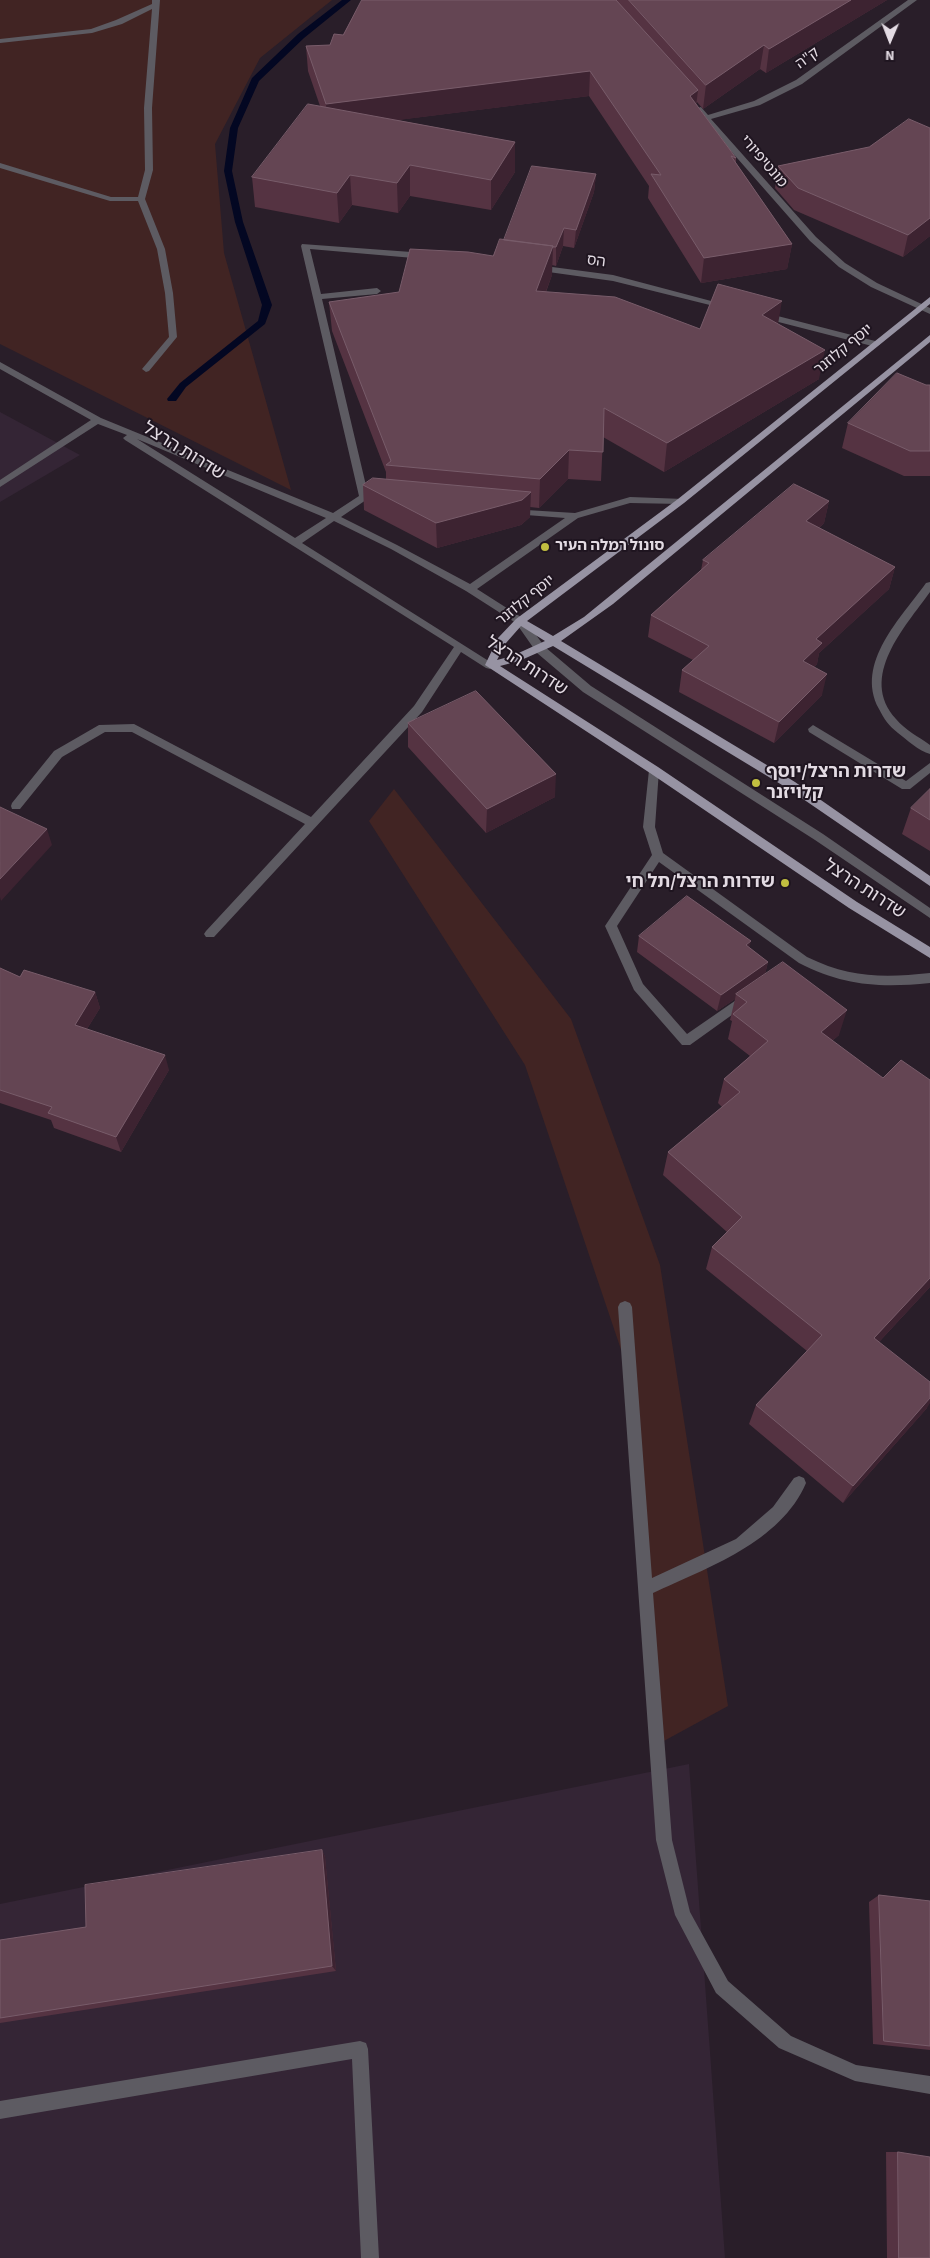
<!DOCTYPE html>
<html>
<head>
<meta charset="utf-8">
<style>
	body { margin:0 }
	#map { position:relative; width:930px; height:2258px; overflow:hidden; background:#291e29; font-family:"Source Sans 3",sans-serif }
	canvas { display:block }
	.north { position:absolute; left:865px; top:15px; width:50px; height:50px; -webkit-text-stroke:4px #1f1520; paint-order:stroke; rotate:181deg; font-size:14px; font-weight:700; line-height:20px; text-align:center; color:#e3dbe3 }
	.north::after { content:''; display:block; margin:auto; width:18px; height:22px; background:#e3dbe3; clip-path:polygon(50% 0,100% 100%,50% 72%,0 100%) }
</style>
</head>
<body>
<div id="map">
<canvas width="930" height="2258"></canvas>
<div class="north">N</div>
</div>
<script>
const ctx = document.querySelector('canvas').getContext('2d');
ctx.lineJoin = 'round';
function fillPath(path, color) { ctx.fillStyle = color; ctx.fill(path, 'evenodd'); }
function stroke(path, color, width, dash) { ctx.strokeStyle = color; ctx.lineWidth = width; ctx.lineCap = dash ? 'butt' : 'round'; ctx.setLineDash(dash || []); ctx.stroke(path); }
function drawText(font, color, halo, rows, align = 'center') {
  ctx.font = font + ' "Source Sans 3","Noto Sans Hebrew",sans-serif'; ctx.lineWidth = 4; ctx.setLineDash([]); ctx.textBaseline = 'middle'; ctx.strokeStyle = halo; ctx.fillStyle = color; for (const [text, x, y, turn = 0] of rows) {
    ctx.save(); ctx.translate(x, y); ctx.rotate((+turn || 0) * Math.PI / 180); ctx.textAlign = isNaN(turn) ? turn : align; if (halo) ctx.strokeText(text, 0, 0); ctx.fillText(text, 0, 0); ctx.restore();
  }
}
fillPath(new Path2D(`
	M 0,412 L 80,455 L 0,502 Z
	M 689,1764 L 725,2258 L 0,2258 L 0,1904 Z`), '#342535');
fillPath(new Path2D(`
	M 0,0 L 332,0 L 260,58 L 215,144 L 224,253 L 291,490 L 0,344 Z
	M 394,789 L 571,1019 L 660,1265 L 728,1706 L 662,1742 L 635,1391 L 525,1065 L 369,821 Z`), '#412423');
fillPath(new Path2D(`
	M 342,0 L 351,0 L 304,38 L 259,81 L 238,128 L 232,171 L 243,222 L 272,305 L 265,324 L 186,387 L 176,401 L 168,401 L 167,399 L 180,383 L 258,321 L 262,305 L 235,222 L 224,171 L 230,128 L 252,78 L 298,34 Z`), '#030722');
fillPath(new Path2D(`
	M 152,0 L 160,0 L 152,108 L 153,170 L 145,199 L 165,249 L 173,293 L 177,337 L 149,371 L 146,372 L 142,369 L 169,337 L 165,293 L 157,249 L 138,201 L 110,201 L 0,168 L 0,163 L 111,197 L 138,197 L 145,170 L 144,108 L 152,9 L 122,24 L 92,33 L 0,43 L 0,39 L 91,29 L 116,20 L 152,4 Z
	M 908,0 L 917,0 L 802,84 L 760,105 L 711,119 L 816,237 L 845,263 L 877,283 L 930,308 L 930,314 L 871,287 L 839,267 L 810,241 L 694,109 L 701,107 L 708,115 L 754,101 L 796,80 Z
	M 302,244 L 425,253 L 429,256 L 425,259 L 310,249 L 321,294 L 377,288 L 381,291 L 377,294 L 322,299 L 368,494 L 376,497 L 374,499 L 366,500 L 341,517 L 397,545 L 470,584 L 565,518 L 513,514 L 508,511 L 510,509 L 575,513 L 630,497 L 684,499 L 686,501 L 681,504 L 630,503 L 578,518 L 477,589 L 524,619 L 545,647 L 591,686 L 823,834 L 930,908 L 930,918 L 815,840 L 583,692 L 537,653 L 516,623 L 466,591 L 391,549 L 334,521 L 302,543 L 495,665 L 490,669 L 486,668 L 461,652 L 422,712 L 214,937 L 206,937 L 204,934 L 206,931 L 305,824 L 132,732 L 105,732 L 62,757 L 20,809 L 12,809 L 11,806 L 12,803 L 54,751 L 99,725 L 134,724 L 311,817 L 414,706 L 454,647 L 125,440 L 123,438 L 127,435 L 98,424 L 0,487 L 0,480 L 91,420 L 0,369 L 0,362 L 101,418 L 333,513 L 359,496 L 301,246 ZM 137,439 L 326,518 L 295,538 Z
	M 537,265 L 613,275 L 730,306 L 726,309 L 613,281 L 534,270 L 533,268 Z
	M 762,312 L 879,342 L 880,344 L 876,347 L 759,317 L 759,313 Z
	M 930,582 L 930,592 C 905,627 858,677 896,719 C 905,730 919,737 930,745 L 930,754 C 919,751 907,740 898,733 C 889,726 884,719 879,709 C 854,663 902,617 926,583 Z
	M 813,725 L 906,781 L 930,763 L 930,773 L 910,789 L 902,789 L 809,732 L 808,729 Z
	M 654,766 L 659,770 L 655,827 L 663,853 L 807,957 C 850,978 884,978 930,973 L 930,983 C 880,988 844,986 799,963 L 659,862 L 617,926 L 643,984 L 687,1034 L 742,996 L 746,994 L 752,999 L 750,1002 L 690,1045 L 682,1045 L 634,990 L 605,926 L 652,855 L 643,827 L 649,770 Z
	M 625,1301 L 630,1303 L 632,1307 L 652,1578 L 736,1539 L 773,1507 L 794,1478 L 799,1476 L 804,1478 L 806,1483 C 781,1542 707,1568 653,1593 L 672,1840 L 690,1912 L 728,1981 L 791,2036 L 856,2065 L 930,2076 L 930,2094 L 855,2081 L 779,2048 L 716,1993 L 675,1915 L 656,1840 L 618,1307 L 620,1303 Z
	M 360,2041 L 366,2043 L 368,2049 L 379,2258 L 361,2258 L 352,2059 L 0,2119 L 0,2101 Z`), '#5d5b62');
fillPath(new Path2D(`
	M 930,297 L 930,304 L 684,503 L 527,621 L 553,636 L 584,617 L 930,335 L 930,342 L 613,604 L 561,641 L 795,782 L 930,876 L 930,886 L 787,788 L 553,646 L 519,661 L 500,666 L 658,767 L 857,902 L 930,947 L 930,958 L 849,908 L 650,773 L 485,665 L 498,638 L 516,619 L 678,499 ZM 521,626 L 545,641 L 512,656 L 497,660 L 506,643 Z`), '#9793a3');
fillPath(new Path2D(`
	M 362,0 L 887,0 L 766,73 L 760,69 L 703,109 L 697,102 L 696,104 L 736,158 L 736,163 L 792,244 L 787,269 L 701,283 L 648,198 L 649,186 L 589,96 L 397,120 L 515,142 L 515,172 L 491,210 L 410,196 L 398,213 L 352,205 L 339,223 L 255,207 L 252,177 L 320,106 L 308,71 L 306,46 L 330,45 L 343,35 Z
	M 930,128 L 930,236 L 903,257 L 794,210 L 775,188 L 778,166 L 869,147 Z
	M 596,174 L 594,192 L 574,248 L 563,246 L 556,266 L 552,265 L 552,275 L 546,292 L 700,329 L 778,324 L 819,379 L 664,472 L 603,437 L 601,481 L 568,479 L 539,508 L 530,507 L 530,517 L 521,525 L 437,548 L 364,510 L 363,485 L 386,479 L 386,472 L 332,331 L 329,302 L 399,292 L 493,256 L 504,240 Z
	M 926,385 L 930,385 L 930,476 L 904,476 L 842,448 L 848,423 Z
	M 829,501 L 824,523 L 819,528 L 895,567 L 889,589 L 819,653 L 817,664 L 814,667 L 822,695 L 774,743 L 679,692 L 682,670 L 693,660 L 648,637 L 651,615 L 701,570 L 703,560 Z
	M 408,723 L 555,797 L 486,833 L 408,747 Z
	M 930,789 L 930,851 L 902,834 L 911,808 Z
	M 639,936 L 749,948 L 768,962 L 765,974 L 839,1035 L 832,1041 L 930,1287 L 879,1342 L 927,1408 L 843,1503 L 749,1424 L 756,1405 L 807,1351 L 706,1269 L 712,1247 L 727,1232 L 663,1175 L 668,1152 L 722,1107 L 718,1103 L 724,1079 L 750,1056 L 728,1039 L 732,1021 L 730,1020 L 735,999 L 717,1011 L 637,952 Z
	M 0,968 L 20,977 L 95,992 L 100,1008 L 87,1029 L 169,1070 L 121,1152 L 54,1128 L 51,1120 L 0,1103 Z
	M 322,1850 L 325,1857 L 336,1971 L 0,2023 L 0,1940 L 86,1927 Z
	M 879,1895 L 930,1901 L 930,2050 L 873,2044 L 869,1902 Z
	M 886,2152 L 898,2152 L 930,2258 L 887,2258 Z`), '#553342');
fillPath(new Path2D(`
	M 851,0 L 887,0 L 766,73 L 769,49 Z
	M 764,45 L 760,69 L 703,109 L 706,85 Z
	M 590,71 L 589,96 L 327,129 L 326,104 Z
	M 698,90 L 695,115 L 690,96 Z
	M 515,142 L 515,172 L 491,210 L 491,180 Z
	M 410,165 L 410,196 L 398,213 L 397,183 Z
	M 596,174 L 594,192 L 574,248 L 576,230 Z
	M 350,175 L 352,205 L 339,223 L 337,193 Z
	M 930,218 L 930,236 L 903,257 L 908,235 Z
	M 564,228 L 563,246 L 556,266 L 556,247 Z
	M 792,244 L 787,269 L 701,283 L 704,258 Z
	M 553,246 L 552,275 L 535,320 L 536,291 Z
	M 782,301 L 777,330 L 762,315 Z
	M 825,350 L 819,379 L 664,472 L 667,443 Z
	M 569,450 L 568,479 L 539,508 L 540,479 Z
	M 531,492 L 530,517 L 521,525 L 437,548 L 436,523 Z
	M 829,501 L 824,523 L 801,543 L 806,521 Z
	M 895,567 L 889,589 L 819,653 L 817,664 L 798,682 L 803,661 L 816,639 Z
	M 827,674 L 822,695 L 774,743 L 779,722 Z
	M 556,774 L 555,797 L 486,833 L 487,809 Z
	M 47,829 L 52,845 L 1,901 L 0,897 L 0,879 Z
	M 751,941 L 747,957 L 746,945 Z
	M 768,962 L 764,978 L 736,994 L 735,999 L 717,1011 L 721,995 Z
	M 95,992 L 100,1008 L 80,1040 L 75,1025 Z
	M 847,1010 L 839,1035 L 813,1057 L 821,1032 Z
	M 165,1055 L 169,1070 L 121,1152 L 116,1137 Z
	M 930,1278 L 930,1287 L 864,1358 L 874,1338 Z
	M 930,1398 L 930,1403 L 927,1408 L 843,1503 L 853,1486 Z
	M 322,1850 L 325,1857 L 336,1971 L 332,1966 Z`), '#3d2331');
const building = new Path2D(`
	M 362,0 L 616,0 L 698,90 L 690,96 L 736,158 L 731,156 L 792,244 L 704,258 L 651,174 L 661,175 L 590,71 L 326,104 L 306,46 L 330,45 L 334,34 L 343,35 Z
	M 629,0 L 851,0 L 769,49 L 764,45 L 706,85 Z
	M 308,104 L 515,142 L 491,180 L 410,165 L 397,183 L 350,175 L 337,193 L 252,177 Z
	M 909,119 L 930,128 L 930,218 L 908,235 L 798,188 L 778,166 L 869,147 Z
	M 532,166 L 596,174 L 576,230 L 564,228 L 556,247 L 553,247 L 553,246 L 504,240 Z
	M 500,239 L 553,246 L 536,291 L 615,297 L 700,329 L 718,284 L 782,301 L 762,315 L 825,350 L 667,443 L 604,408 L 603,452 L 569,450 L 540,479 L 386,465 L 391,461 L 329,302 L 399,292 L 410,249 L 468,252 L 493,256 Z
	M 897,373 L 926,385 L 930,385 L 930,451 L 910,451 L 848,423 Z
	M 373,478 L 531,492 L 522,500 L 436,523 L 363,485 Z
	M 794,484 L 829,501 L 806,521 L 895,567 L 816,639 L 822,643 L 803,661 L 827,674 L 779,722 L 682,670 L 709,646 L 651,615 L 709,563 L 703,560 Z
	M 476,691 L 556,774 L 487,809 L 408,723 Z
	M 930,789 L 930,820 L 911,808 Z
	M 0,807 L 47,829 L 0,879 Z
	M 687,896 L 751,941 L 746,945 L 768,962 L 721,995 L 639,936 Z
	M 783,962 L 847,1010 L 821,1032 L 883,1078 L 901,1060 L 930,1080 L 930,1278 L 874,1338 L 930,1382 L 930,1398 L 853,1486 L 756,1405 L 822,1335 L 712,1247 L 742,1217 L 668,1152 L 740,1092 L 724,1079 L 768,1041 L 733,1014 L 747,1002 L 736,994 Z
	M 0,968 L 20,977 L 24,970 L 95,992 L 75,1025 L 165,1055 L 116,1137 L 48,1113 L 52,1107 L 0,1090 Z
	M 322,1850 L 332,1966 L 0,2018 L 0,1940 L 86,1927 L 85,1885 Z
	M 879,1895 L 930,1901 L 930,2046 L 884,2041 Z
	M 898,2152 L 930,2157 L 930,2258 L 899,2258 Z`);
fillPath(building, '#644553');
stroke(building, '#785c6a', 1);
for (const [x, y, r, color] of [
	[545,547,5,"#c1be40"],
	[756,783,5,"#c1be40"],
	[785,883,5,"#c1be40"]
]) { const dot = new Path2D(); dot.arc(x, y, r, 0, 2 * Math.PI); ctx.fillStyle = color; ctx.fill(dot); stroke(dot, '#1f1520', 2); }
drawText('15px', '#e3dbe3', '#1f1520', [
	["ק\"ה",808,59,-36],
	["מונטיפיורי",763,162,49],
	["הס",596,262,7],
	["יוסף קלוזנר",844,350,-39],
	["יוסף קלוזנר",526,601,-39]
]);
drawText('bold 15px', '#e3dbe3', '#1f1520', [
	["סונול רמלה העיר",555,547]
], 'left');
drawText('18px', '#e3dbe3', '#1f1520', [
	["שדרות הרצל",183,452,32],
	["שדרות הרצל",526,667,33],
	["שדרות הרצל",864,890,33]
]);
drawText('bold 18px', '#e3dbe3', '#1f1520', [
	["שדרות הרצל/יוסף",766,773],
	["קלויזנר",766,794],
	["שדרות הרצל/תל חי",775,883,"right"]
], 'left');
</script>
</body>
</html>
